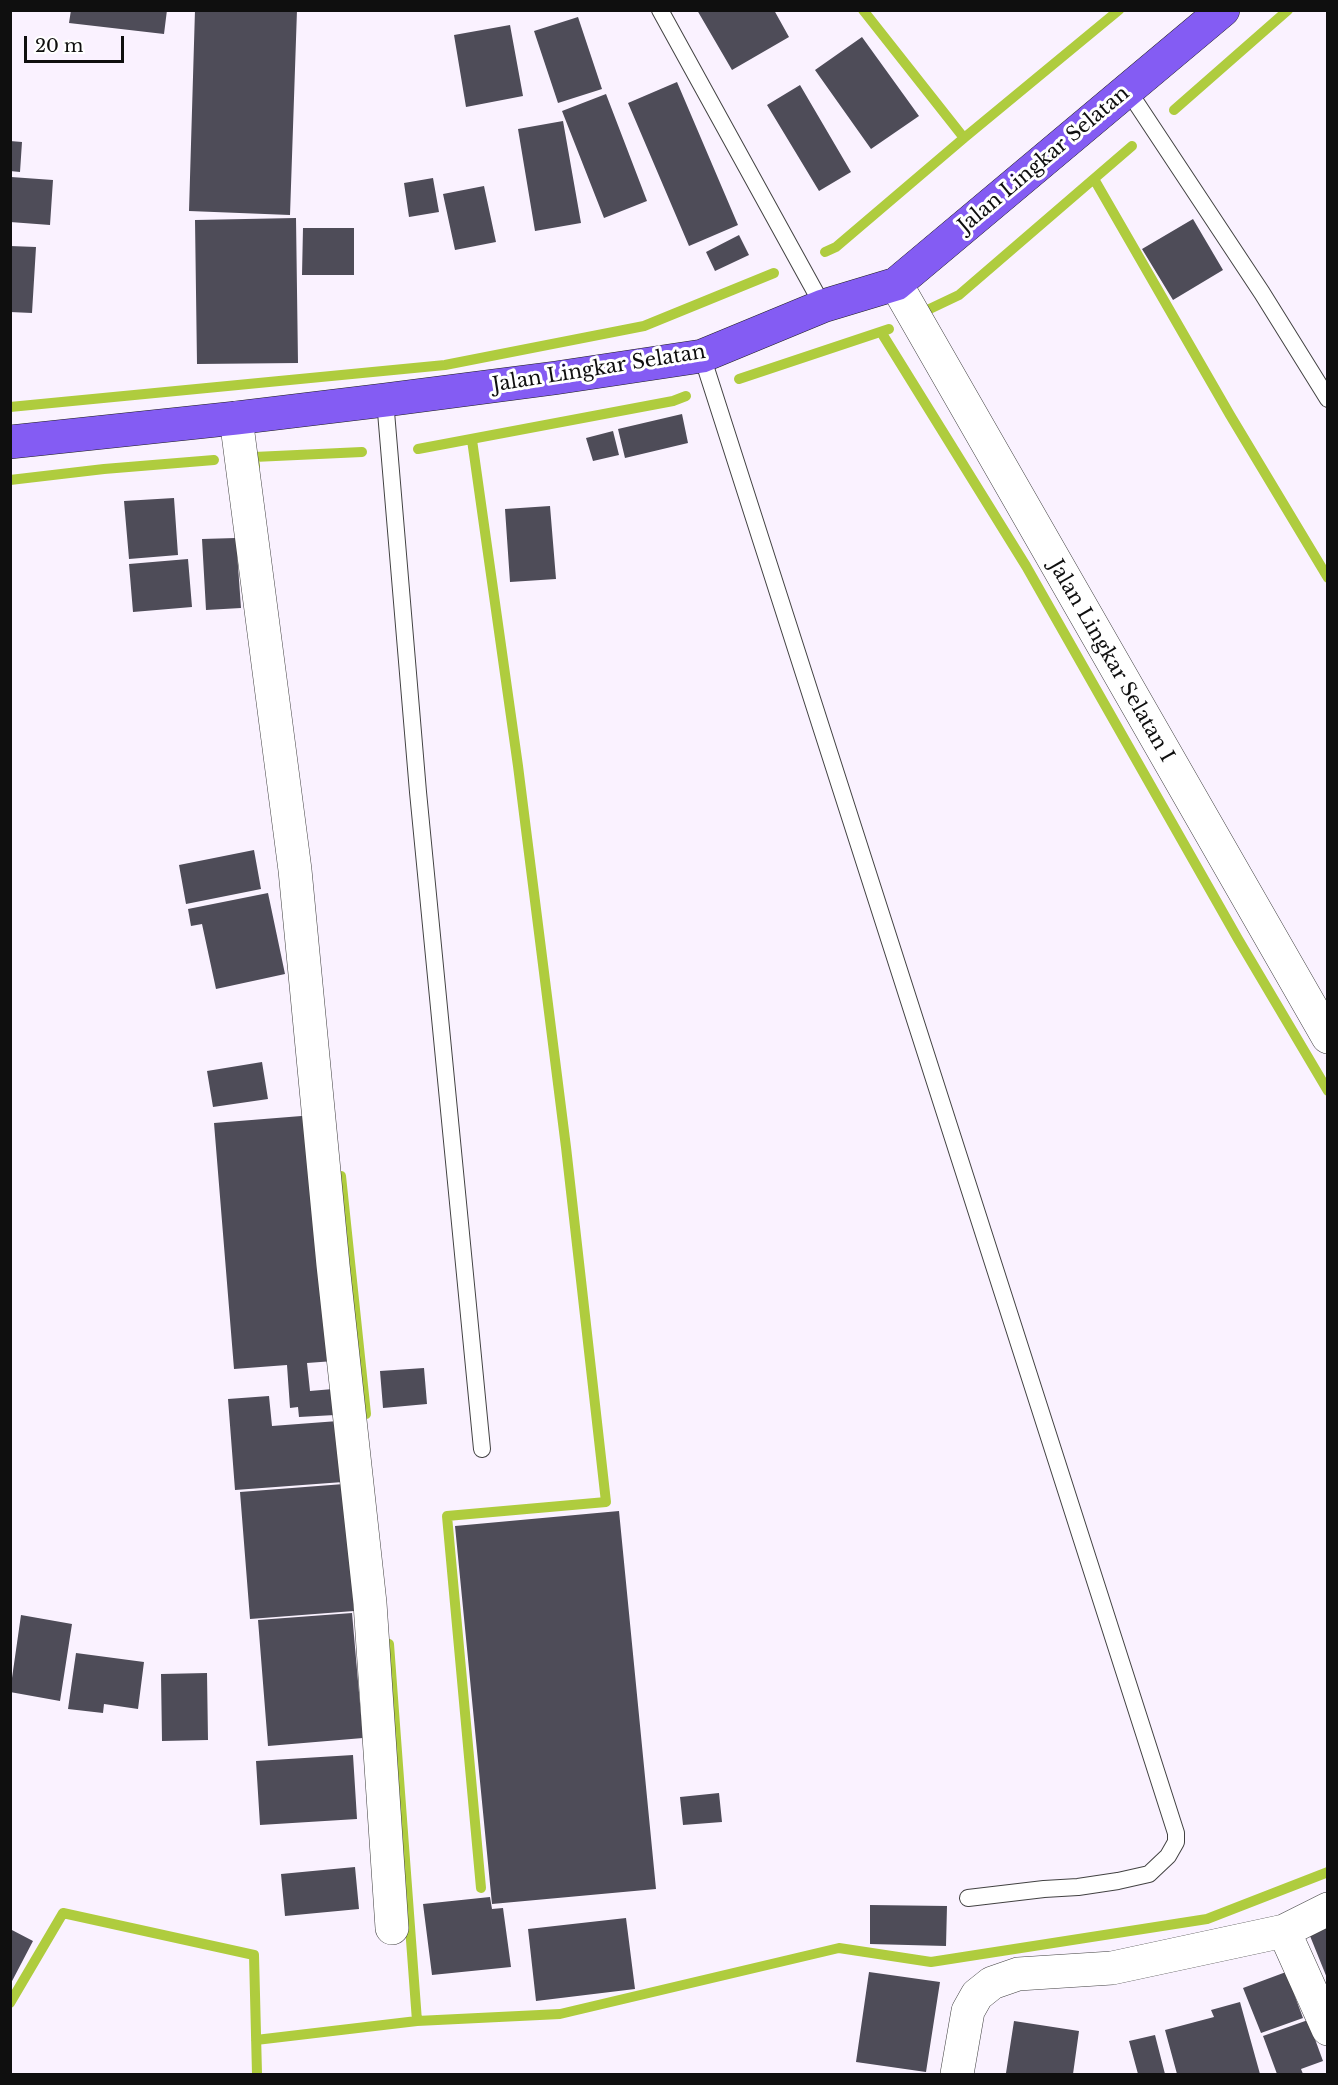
<!DOCTYPE html>
<html>
<head>
<meta charset="utf-8">
<style>
	body { margin:0 }
	#map { position:relative; width:1338px; height:2085px; overflow:hidden; background:#faf2ff; font-family:"Libre Baskerville",serif }
	canvas { display:block }
	.frame { position:absolute; inset:0; border:12px solid #0f0f0f; pointer-events:none }
	.scale { position:absolute; left:24px; top:36px; width:100px; height:27px; box-sizing:border-box; border:3px solid #0f0f0f; border-top:0; padding-left:8px; font-size:18px; line-height:21px; white-space:nowrap; color:#0f0f0f; -webkit-text-stroke:4px #fff; paint-order:stroke }
</style>
</head>
<body>
<div id="map">
<canvas width="1338" height="2085"></canvas>
<div class="frame"></div>
<div class="scale">20 m</div>
</div>
<script>
const ctx = document.querySelector('canvas').getContext('2d');
ctx.lineJoin = 'round';
function stroke(path, color, width, dash) { ctx.strokeStyle = color; ctx.lineWidth = width; ctx.lineCap = dash ? 'butt' : 'round'; ctx.setLineDash(dash || []); ctx.stroke(path); }
function fillPath(path, color) { ctx.fillStyle = color; ctx.fill(path, 'evenodd'); }
function drawText(font, color, halo, rows, align = 'center') {
  ctx.font = font + ' "Libre Baskerville",serif'; ctx.lineWidth = 6; ctx.setLineDash([]); ctx.textBaseline = 'middle'; ctx.strokeStyle = halo; ctx.fillStyle = color; for (const [text, x, y, turn = 0] of rows) {
    ctx.save(); ctx.translate(x, y); ctx.rotate((+turn || 0) * Math.PI / 180); ctx.textAlign = isNaN(turn) ? turn : align; if (halo) ctx.strokeText(text, 0, 0); ctx.fillText(text, 0, 0); ctx.restore();
  }
}
stroke(new Path2D(`
	M 863,10 L 964,138 L 1119,10
	M 1174,110 L 1288,10
	M 1094,179 L 1230,415 L 1328,578
	M 825,252 L 836,247 L 964,138
	M 919,314 L 959,295 L 1132,146
	M 881,332 L 1026,566 L 1238,939 L 1328,1091
	M 739,379 L 889,329
	M 10,407 L 445,365 L 644,326 L 774,273
	M 472,440 L 518,766 L 566,1147 L 606,1502 L 447,1516 L 481,1888
	M 418,449 L 673,401 L 686,396
	M 255,466 L 254,457 L 362,452
	M 10,480 L 104,469 L 214,460
	M 341,1176 L 366,1414
	M 389,1644 L 417,2021
	M 10,2003 L 63,1913 L 254,1955 L 257,2074
	M 256,2040 L 417,2021 L 560,2014 L 839,1948 L 931,1962 L 1207,1919 L 1328,1872`), '#afcc3e', 10);
fillPath(new Path2D(`
	M 71,10 L 167,10 L 164,34 L 69,23 Z
	M 195,10 L 297,10 L 290,215 L 189,211 Z
	M 697,10 L 774,10 L 789,37 L 732,70 Z
	M 578,17 L 602,89 L 558,103 L 534,31 Z
	M 510,25 L 523,96 L 466,107 L 454,35 Z
	M 862,37 L 919,116 L 871,149 L 815,70 Z
	M 677,82 L 738,225 L 689,246 L 628,103 Z
	M 800,85 L 851,172 L 819,191 L 767,105 Z
	M 606,94 L 647,201 L 604,218 L 562,111 Z
	M 563,121 L 581,223 L 535,231 L 518,129 Z
	M 10,141 L 22,142 L 20,172 L 10,171 Z
	M 11,177 L 53,180 L 50,225 L 10,222 Z
	M 433,178 L 439,212 L 409,217 L 404,183 Z
	M 484,186 L 496,242 L 455,250 L 443,194 Z
	M 296,218 L 298,363 L 197,364 L 195,220 Z
	M 1193,219 L 1223,270 L 1173,300 L 1142,249 Z
	M 303,228 L 354,228 L 354,275 L 302,275 Z
	M 739,235 L 749,255 L 715,271 L 706,252 Z
	M 10,246 L 36,247 L 32,313 L 10,312 Z
	M 682,414 L 688,443 L 625,458 L 618,429 Z
	M 613,431 L 619,455 L 593,461 L 586,438 Z
	M 174,498 L 178,555 L 129,559 L 124,501 Z
	M 550,506 L 556,579 L 510,582 L 505,509 Z
	M 236,538 L 241,608 L 206,610 L 202,539 Z
	M 188,559 L 192,607 L 133,612 L 129,564 Z
	M 254,850 L 261,889 L 186,904 L 179,865 Z
	M 268,893 L 285,974 L 216,989 L 202,924 L 191,926 L 188,909 Z
	M 262,1062 L 268,1099 L 213,1107 L 207,1071 Z
	M 314,1115 L 334,1361 L 307,1363 L 310,1391 L 333,1389 L 335,1415 L 299,1417 L 298,1407 L 290,1408 L 287,1365 L 234,1369 L 214,1123 Z
	M 424,1368 L 427,1404 L 383,1408 L 380,1371 Z
	M 269,1396 L 272,1426 L 338,1421 L 343,1482 L 235,1490 L 228,1399 Z
	M 344,1484 L 354,1611 L 250,1619 L 240,1492 Z
	M 619,1511 L 656,1889 L 492,1904 L 455,1526 Z
	M 352,1613 L 363,1738 L 268,1746 L 258,1620 Z
	M 21,1615 L 72,1624 L 60,1701 L 10,1692 Z
	M 76,1653 L 144,1662 L 138,1709 L 104,1704 L 103,1713 L 68,1709 Z
	M 207,1673 L 208,1740 L 162,1741 L 161,1674 Z
	M 353,1755 L 357,1819 L 260,1825 L 256,1761 Z
	M 719,1793 L 722,1822 L 683,1825 L 680,1797 Z
	M 355,1867 L 359,1909 L 285,1916 L 281,1874 Z
	M 490,1897 L 492,1909 L 503,1908 L 511,1967 L 432,1975 L 423,1904 Z
	M 870,1905 L 947,1906 L 946,1946 L 870,1944 Z
	M 626,1918 L 635,1989 L 536,2001 L 528,1929 Z
	M 1328,1923 L 1328,1978 L 1327,1978 L 1308,1931 Z
	M 10,1929 L 33,1941 L 10,1985 Z
	M 869,1972 L 940,1982 L 926,2072 L 856,2062 Z
	M 1286,1972 L 1303,2018 L 1261,2033 L 1243,1988 Z
	M 1240,2002 L 1260,2074 L 1177,2074 L 1165,2030 L 1214,2017 L 1211,2010 Z
	M 1308,2020 L 1323,2061 L 1301,2069 L 1303,2074 L 1277,2074 L 1263,2036 Z
	M 1014,2021 L 1079,2031 L 1073,2074 L 1006,2073 Z
	M 1155,2035 L 1165,2074 L 1138,2074 L 1129,2041 Z`), '#4e4c58');
const lane = new Path2D(`
	M 660,10 L 823,306
	M 1127,89 L 1262,293 L 1328,399
	M 702,356 L 1176,1833 L 1176,1842 L 1168,1856 L 1149,1874 L 1118,1881 L 1078,1887 L 1044,1889 L 968,1898
	M 385,400 L 418,792 L 482,1449`);
const street = new Path2D(`
	M 896,284 L 1328,1037
	M 236,418 L 295,870 L 333,1265 L 370,1603 L 392,1928
	M 1284,1931 L 1328,2029
	M 957,2074 L 968,2011 L 977,1995 L 992,1983 L 1018,1974 L 1112,1968 L 1284,1931 L 1328,1909`);
const highway = new Path2D(`
	M 10,442 L 236,418 L 385,400 L 555,378 L 702,356 L 823,306 L 896,284 L 1223,10`);
stroke(lane, '#424242', 18);
stroke(street, '#424242', 34);
stroke(highway, '#202020', 34);
stroke(lane, '#fff', 16);
stroke(street, '#fff', 33);
stroke(highway, '#845cf3', 33);
drawText('20px', '#0f0f0f', '#fff', [
	["Jalan Lingkar Selatan",1044,160,-40],
	["Jalan Lingkar Selatan",599,369,-9],
	["Jalan Lingkar Selatan I",1111,661,60]
]);
</script>
</body>
</html>
